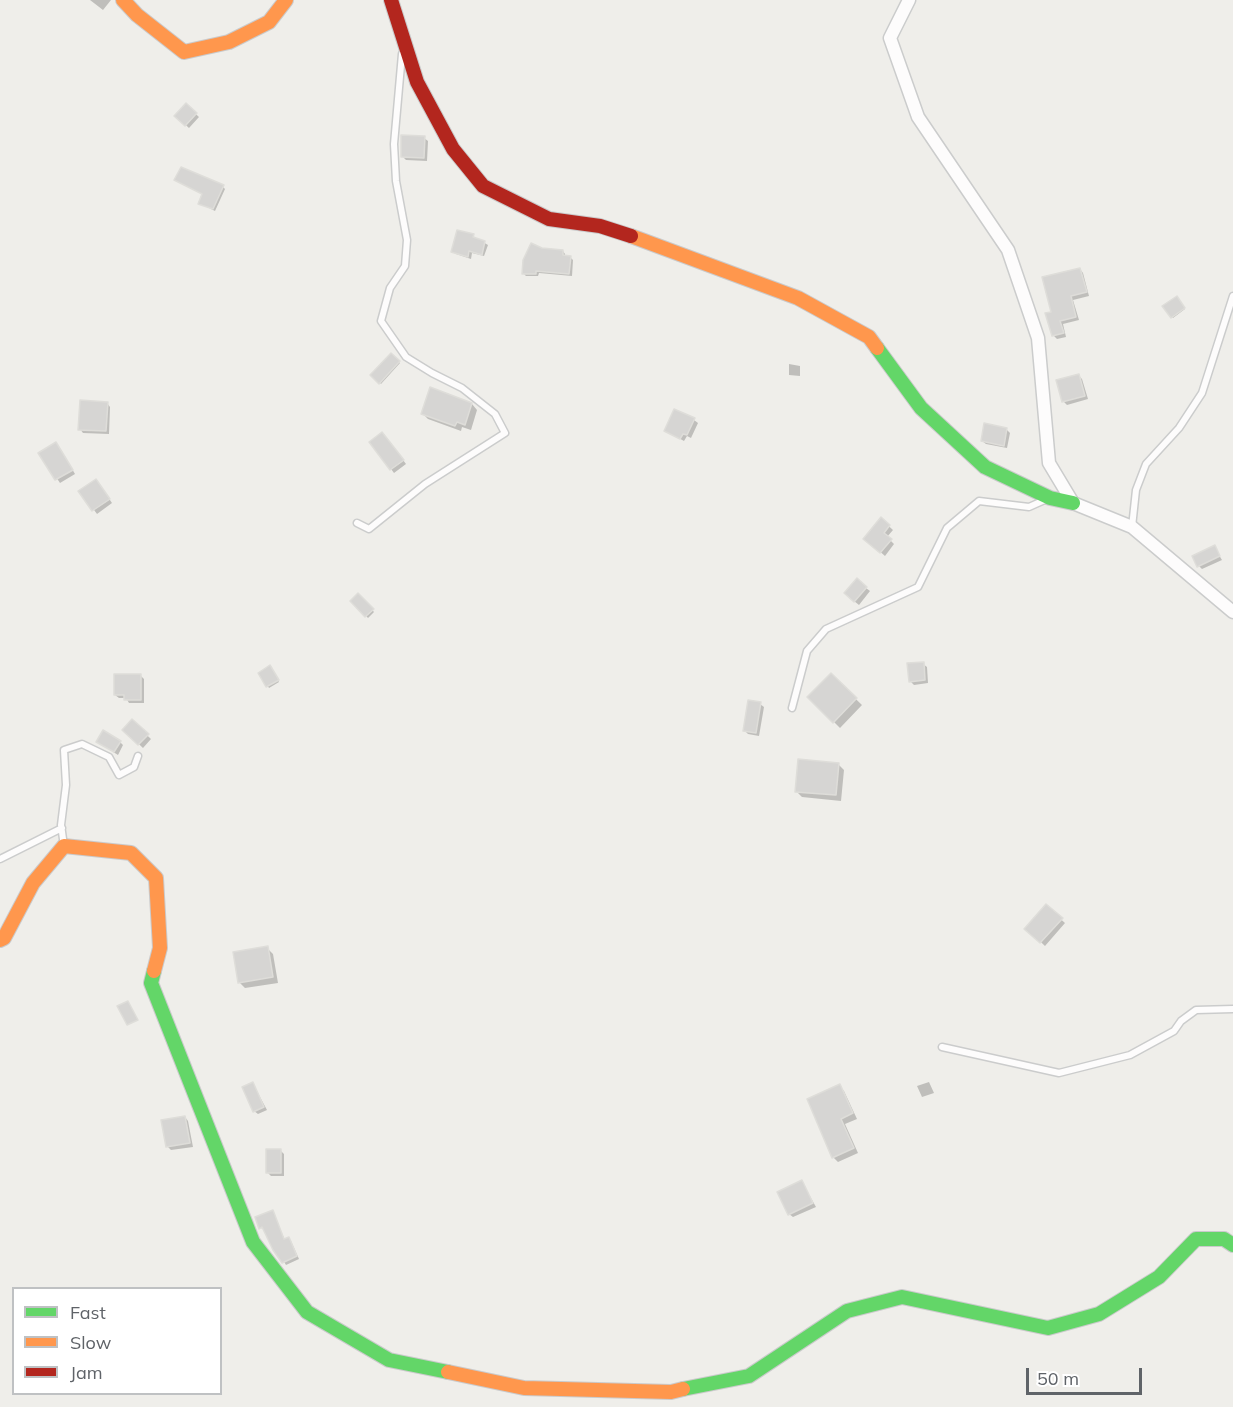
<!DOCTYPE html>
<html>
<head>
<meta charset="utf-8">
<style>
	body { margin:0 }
	#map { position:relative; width:1233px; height:1407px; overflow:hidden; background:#efeeea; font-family:Mulish,sans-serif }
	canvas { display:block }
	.legend { position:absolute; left:12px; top:1287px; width:210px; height:108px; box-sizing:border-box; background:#fff; border:2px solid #bfc1c3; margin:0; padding:8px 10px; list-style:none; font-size:18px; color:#5f6368 }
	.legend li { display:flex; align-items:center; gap:12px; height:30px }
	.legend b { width:30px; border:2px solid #bfc1c3 }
	.scale { position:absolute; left:1026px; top:1368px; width:116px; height:27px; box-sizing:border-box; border:3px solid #5f6368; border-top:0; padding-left:8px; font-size:18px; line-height:21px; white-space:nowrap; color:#5f6368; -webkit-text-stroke:4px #fff; paint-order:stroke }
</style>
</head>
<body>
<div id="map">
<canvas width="1233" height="1407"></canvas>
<ul class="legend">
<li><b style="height:8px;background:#63d668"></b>Fast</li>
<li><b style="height:8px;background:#ff974d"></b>Slow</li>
<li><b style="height:8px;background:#b3261e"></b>Jam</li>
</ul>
<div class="scale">50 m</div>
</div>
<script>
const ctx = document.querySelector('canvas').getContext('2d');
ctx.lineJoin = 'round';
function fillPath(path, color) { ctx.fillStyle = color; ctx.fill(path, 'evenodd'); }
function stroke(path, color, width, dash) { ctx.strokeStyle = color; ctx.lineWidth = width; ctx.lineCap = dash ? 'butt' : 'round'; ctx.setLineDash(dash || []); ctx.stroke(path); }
fillPath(new Path2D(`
	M 90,0 L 111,0 L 103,10 Z
	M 186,105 L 199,117 L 189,128 L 176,116 Z
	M 424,138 L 428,141 L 427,161 L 406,160 L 402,156 Z
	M 223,187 L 225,189 L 215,211 L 199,203 L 203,194 Z
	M 473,236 L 488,245 L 484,256 L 472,253 L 471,259 L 456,254 L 453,252 Z
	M 542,250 L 563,251 L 565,254 L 565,257 L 570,257 L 573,260 L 572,276 L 539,273 L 538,276 L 526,276 L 523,273 Z
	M 1080,269 L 1083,273 L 1089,296 L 1073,300 L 1079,320 L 1063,324 L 1066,337 L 1057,339 L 1053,335 L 1053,313 Z
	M 1177,298 L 1185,309 L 1173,318 L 1164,306 Z
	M 391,355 L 400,363 L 381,384 L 372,375 Z
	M 789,364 L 800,366 L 800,376 L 789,375 Z
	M 1078,375 L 1082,379 L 1088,399 L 1067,405 L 1063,401 Z
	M 107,403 L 110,407 L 109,434 L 83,433 L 80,429 Z
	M 472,404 L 477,410 L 471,430 L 462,427 L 461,431 L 428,419 L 422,413 Z
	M 694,420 L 698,423 L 691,438 L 687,436 L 684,441 L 666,431 Z
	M 1006,429 L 1010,433 L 1007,448 L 986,444 L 982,441 Z
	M 386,437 L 406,464 L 394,473 L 371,442 Z
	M 59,447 L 75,474 L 60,483 L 40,453 Z
	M 99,484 L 112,503 L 97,514 L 80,491 Z
	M 881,519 L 893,530 L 887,537 L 894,544 L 885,556 L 869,542 Z
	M 1214,547 L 1222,560 L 1202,569 L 1199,566 Z
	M 866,588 L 870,591 L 859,605 L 849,597 Z
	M 358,595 L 374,612 L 368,618 L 352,601 Z
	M 923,664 L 927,667 L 928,683 L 914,685 L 910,681 Z
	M 271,668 L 279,682 L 269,688 L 260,673 Z
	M 831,675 L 862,705 L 840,728 L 809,697 Z
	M 141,676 L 144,679 L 144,703 L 129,703 L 126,698 L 119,698 L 115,695 Z
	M 760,704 L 764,707 L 759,736 L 748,734 L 745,731 Z
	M 132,721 L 151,739 L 143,748 L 124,730 Z
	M 120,742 L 123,745 L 118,755 L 102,745 Z
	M 838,764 L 844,770 L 841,801 L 802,797 L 796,791 Z
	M 1046,906 L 1065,923 L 1045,946 L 1026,928 Z
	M 267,948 L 273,954 L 278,983 L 245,988 L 239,982 Z
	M 929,1082 L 934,1093 L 922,1097 L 917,1086 Z
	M 253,1084 L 267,1110 L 258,1114 L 254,1111 Z
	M 839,1086 L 844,1091 L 857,1119 L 845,1124 L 858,1153 L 838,1162 L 833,1157 Z
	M 185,1117 L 188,1121 L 193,1147 L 171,1150 L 167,1146 Z
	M 281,1151 L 284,1154 L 284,1176 L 271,1176 L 267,1172 Z
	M 802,1182 L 816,1207 L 793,1217 L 789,1214 Z
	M 272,1211 L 285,1240 L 288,1239 L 291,1241 L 299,1259 L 286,1265 L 265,1230 L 261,1228 Z`), '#0003');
const building = new Path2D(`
	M 186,103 L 197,113 L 185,126 L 174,116 Z
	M 401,135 L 425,136 L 424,158 L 401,157 Z
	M 181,167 L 224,185 L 213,209 L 198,204 L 202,194 L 174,180 Z
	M 457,230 L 474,234 L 473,237 L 485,241 L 482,255 L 469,251 L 468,257 L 451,252 Z
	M 531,243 L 542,248 L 563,250 L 563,255 L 571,256 L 569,274 L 536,271 L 536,274 L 522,274 L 523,260 Z
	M 1080,268 L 1087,292 L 1071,296 L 1076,317 L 1060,321 L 1064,333 L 1052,336 L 1045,313 L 1051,312 L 1042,277 Z
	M 1177,296 L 1185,308 L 1171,318 L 1162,306 Z
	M 391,353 L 400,361 L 379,384 L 370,375 Z
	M 1079,374 L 1085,396 L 1062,402 L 1056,380 Z
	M 430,387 L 472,403 L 465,425 L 457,422 L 455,426 L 421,414 Z
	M 80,400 L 108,402 L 106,431 L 78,430 Z
	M 674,409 L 695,418 L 687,435 L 683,434 L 680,439 L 664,431 Z
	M 984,423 L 1007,428 L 1004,446 L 981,441 Z
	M 382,432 L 404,460 L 390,470 L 369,442 Z
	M 56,442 L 73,470 L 55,480 L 38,453 Z
	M 96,479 L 110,499 L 92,511 L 78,491 Z
	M 881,517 L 890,525 L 884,533 L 892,539 L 880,553 L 863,539 Z
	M 1215,545 L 1220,556 L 1197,567 L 1192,556 Z
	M 857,578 L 867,587 L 854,602 L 844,593 Z
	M 358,593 L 374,609 L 365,617 L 350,601 Z
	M 924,662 L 925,680 L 909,682 L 907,663 Z
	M 270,665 L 279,680 L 266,687 L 258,673 Z
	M 831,673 L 857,698 L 833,723 L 807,697 Z
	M 114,674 L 141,674 L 141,700 L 124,700 L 124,695 L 114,695 Z
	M 748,700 L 761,702 L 756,733 L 743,731 Z
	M 132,719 L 149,734 L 138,745 L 122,730 Z
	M 103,730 L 121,741 L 114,752 L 96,742 Z
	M 798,759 L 839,763 L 836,795 L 795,792 Z
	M 1046,904 L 1063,918 L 1040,943 L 1024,929 Z
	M 268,946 L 273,977 L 238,983 L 233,952 Z
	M 128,1001 L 138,1020 L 127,1025 L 117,1006 Z
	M 253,1082 L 264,1107 L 253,1112 L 242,1087 Z
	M 840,1084 L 853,1113 L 841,1119 L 854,1148 L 832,1158 L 807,1099 Z
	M 185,1116 L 190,1143 L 166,1147 L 161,1120 Z
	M 266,1149 L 281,1149 L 281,1173 L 266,1173 Z
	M 802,1180 L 813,1203 L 788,1215 L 777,1192 Z
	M 273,1210 L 284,1239 L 289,1237 L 297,1256 L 282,1263 L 273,1250 L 262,1227 L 259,1229 L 255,1217 Z`);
fillPath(building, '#d6d5d3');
stroke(building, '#deddd9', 1.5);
const lane = new Path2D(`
	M 357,523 L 369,529 L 425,484 L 505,433 L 495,414 L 462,388 L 432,373 L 406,357 L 381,321 L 390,288 L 405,266 L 407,240 L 396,181 L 394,144 L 402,54
	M 1132,527 L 1136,490 L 1146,464 L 1179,428 L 1202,393 L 1233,296
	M 792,708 L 807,651 L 826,629 L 918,587 L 947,528 L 979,501 L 1029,507 L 1047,499
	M 64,846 L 61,825 L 66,785 L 64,750 L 82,744 L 109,757 L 119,775 L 134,767 L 138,756
	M 0,859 L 62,828
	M 942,1047 L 1059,1073 L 1130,1055 L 1174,1031 L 1181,1021 L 1196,1010 L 1233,1009`);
const street = new Path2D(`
	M 909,0 L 890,38 L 918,117 L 1008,250 L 1038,338 L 1049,463 L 1073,503 L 1132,527 L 1233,612`);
const fast = new Path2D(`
	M 877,348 L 921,408 L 985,467 L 1050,498 L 1073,503
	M 154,971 L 151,983 L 253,1242 L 307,1312 L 389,1360 L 448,1372
	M 683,1389 L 749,1376 L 847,1311 L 902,1297 L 1048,1328 L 1099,1314 L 1159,1277 L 1196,1239 L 1224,1239 L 1233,1245`);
const slow = new Path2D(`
	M 123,0 L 137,15 L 184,52 L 229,42 L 269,22 L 286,0
	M 631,236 L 798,298 L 869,337 L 877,348
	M 0,940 L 4,938 L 33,883 L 64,846 L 131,853 L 156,878 L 160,948 L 154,971
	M 448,1372 L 524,1388 L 671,1392 L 683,1389`);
const jam = new Path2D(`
	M 391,0 L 417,82 L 453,149 L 483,186 L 549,219 L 600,226 L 631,236`);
stroke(lane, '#cbcccc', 9);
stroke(street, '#cbcccc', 15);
stroke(fast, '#cacacb', 16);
stroke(slow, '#cacacb', 16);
stroke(jam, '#cacacb', 16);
stroke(lane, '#fdfcfc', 6);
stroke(street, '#fdfcfc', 12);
stroke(fast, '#63d668', 14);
stroke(slow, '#ff974d', 14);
stroke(jam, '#b3261e', 14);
</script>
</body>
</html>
